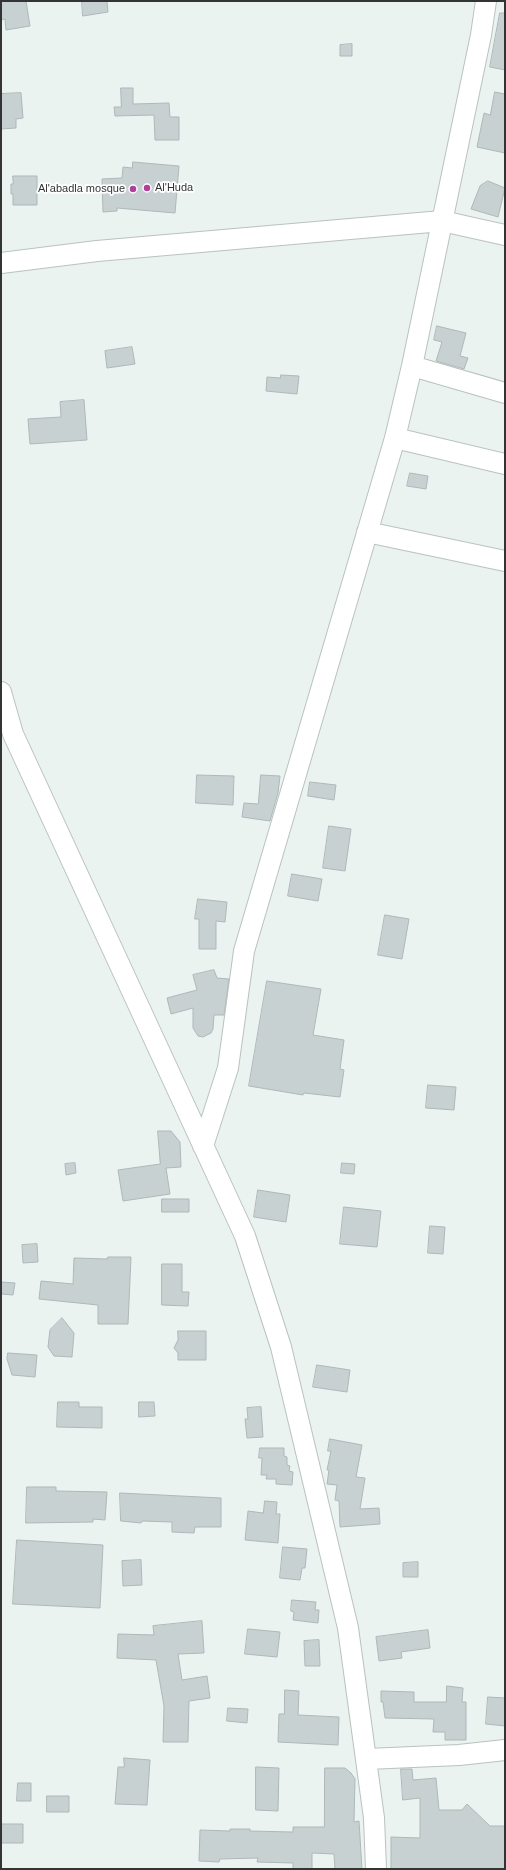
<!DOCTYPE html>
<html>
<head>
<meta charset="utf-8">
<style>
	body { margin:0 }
	#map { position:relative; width:506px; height:1870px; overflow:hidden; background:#ebf3f0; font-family:Arial,sans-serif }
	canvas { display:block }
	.frame { position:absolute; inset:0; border:2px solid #323534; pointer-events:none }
</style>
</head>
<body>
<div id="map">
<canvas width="506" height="1870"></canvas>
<div class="frame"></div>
</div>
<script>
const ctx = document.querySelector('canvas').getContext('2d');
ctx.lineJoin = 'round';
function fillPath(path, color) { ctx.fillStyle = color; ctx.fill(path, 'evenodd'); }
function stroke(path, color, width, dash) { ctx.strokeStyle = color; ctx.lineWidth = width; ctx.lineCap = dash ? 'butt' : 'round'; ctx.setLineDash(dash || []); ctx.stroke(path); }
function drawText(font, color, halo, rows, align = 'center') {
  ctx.font = font + ' Arial,sans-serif'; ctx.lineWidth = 3.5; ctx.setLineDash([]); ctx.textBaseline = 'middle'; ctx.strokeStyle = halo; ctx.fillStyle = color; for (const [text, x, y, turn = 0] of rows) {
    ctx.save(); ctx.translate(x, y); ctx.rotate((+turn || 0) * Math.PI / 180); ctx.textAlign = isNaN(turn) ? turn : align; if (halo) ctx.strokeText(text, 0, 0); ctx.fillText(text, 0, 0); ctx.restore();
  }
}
const building = new Path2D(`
	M 1,1 L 26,1 L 30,26 L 6,30 L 5,19 L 1,20 Z
	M 82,1 L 107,1 L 108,12 L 83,16 Z
	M 500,13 L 505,13 L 505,70 L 490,67 Z
	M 352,44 L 352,56 L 340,56 L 340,45 Z
	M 121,88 L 133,88 L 133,104 L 169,103 L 170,117 L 179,117 L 179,140 L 155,140 L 154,115 L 115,116 L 114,107 L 121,107 Z
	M 495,92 L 505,94 L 505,153 L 477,147 L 484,113 L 490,115 Z
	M 21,93 L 23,118 L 16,119 L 16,128 L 1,129 L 1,94 Z
	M 133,162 L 179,166 L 175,213 L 117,208 L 117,211 L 103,212 L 102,179 L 122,178 L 123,167 L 132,168 Z
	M 13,176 L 37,176 L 37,205 L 13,205 L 13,194 L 11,194 L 11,184 L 13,184 Z
	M 488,181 L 505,188 L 498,217 L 471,209 L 480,186 Z
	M 437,326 L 466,333 L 460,356 L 468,358 L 464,369 L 436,361 L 442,342 L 434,340 Z
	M 132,347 L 135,364 L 107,368 L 105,351 Z
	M 281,375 L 299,376 L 297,394 L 266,391 L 267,377 L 280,378 Z
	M 84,400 L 87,440 L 30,444 L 28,419 L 61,417 L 60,402 Z
	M 410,473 L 428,476 L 426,489 L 407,486 Z
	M 197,775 L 234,776 L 233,805 L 196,803 Z
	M 261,775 L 280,776 L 278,793 L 270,821 L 242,817 L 244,803 L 258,804 Z
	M 310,782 L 336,785 L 334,800 L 308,796 Z
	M 329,826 L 351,829 L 345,871 L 323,868 Z
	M 292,874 L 322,879 L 318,901 L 288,896 Z
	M 198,899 L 227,902 L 225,922 L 216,921 L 216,949 L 199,949 L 199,919 L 195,919 Z
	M 385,915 L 409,919 L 402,959 L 378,955 Z
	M 214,970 L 217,978 L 229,979 L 224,1015 L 214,1015 L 213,1029 L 211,1033 L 203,1037 L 198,1036 L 193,1028 L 193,1008 L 171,1014 L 167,998 L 197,990 L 193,975 Z
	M 267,981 L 321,989 L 313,1035 L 344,1040 L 340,1069 L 344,1070 L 340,1097 L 304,1093 L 303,1095 L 249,1086 Z
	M 428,1085 L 456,1087 L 454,1110 L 426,1108 Z
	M 158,1131 L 171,1131 L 180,1142 L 181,1167 L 166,1168 L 170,1194 L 123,1201 L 118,1170 L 160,1164 Z
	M 75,1163 L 76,1173 L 66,1175 L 65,1164 Z
	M 342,1163 L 355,1164 L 354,1174 L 341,1173 Z
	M 258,1190 L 290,1195 L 286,1222 L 254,1217 Z
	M 162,1199 L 189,1199 L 189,1212 L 162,1212 Z
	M 344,1207 L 381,1211 L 377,1247 L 340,1244 Z
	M 430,1226 L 445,1227 L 443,1254 L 428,1253 Z
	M 37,1244 L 38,1262 L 23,1263 L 22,1245 Z
	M 108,1257 L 131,1257 L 128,1324 L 98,1324 L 98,1305 L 39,1299 L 41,1281 L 73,1284 L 74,1258 L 107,1259 Z
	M 162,1264 L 182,1264 L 182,1292 L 189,1292 L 188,1306 L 162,1305 Z
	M 1,1282 L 15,1283 L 13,1295 L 1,1294 Z
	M 62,1318 L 74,1333 L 72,1357 L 54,1356 L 48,1347 L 50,1330 Z
	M 178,1331 L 206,1331 L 206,1360 L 178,1360 L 178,1353 L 174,1348 L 178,1340 Z
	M 8,1353 L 37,1355 L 35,1377 L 12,1375 L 7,1359 Z
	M 317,1365 L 350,1370 L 347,1392 L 313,1387 Z
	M 58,1402 L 79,1402 L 79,1407 L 102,1407 L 102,1428 L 57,1427 Z
	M 139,1402 L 154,1402 L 155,1416 L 139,1417 Z
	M 261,1407 L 263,1437 L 247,1438 L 245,1419 L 248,1419 L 247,1408 Z
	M 330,1439 L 362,1445 L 356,1477 L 365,1478 L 360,1509 L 379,1508 L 380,1524 L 340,1527 L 339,1501 L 335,1500 L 337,1485 L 327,1484 L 329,1470 L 327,1470 L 331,1451 L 328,1451 Z
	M 260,1448 L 284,1448 L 284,1456 L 287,1457 L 287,1465 L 290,1466 L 289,1471 L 293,1472 L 292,1485 L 276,1484 L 276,1479 L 266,1479 L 267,1475 L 261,1475 L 262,1458 L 259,1458 Z
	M 27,1487 L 56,1487 L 56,1491 L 107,1492 L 105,1520 L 93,1519 L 93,1522 L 26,1523 Z
	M 120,1493 L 221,1498 L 221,1527 L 195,1527 L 194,1533 L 172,1532 L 172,1522 L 142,1521 L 141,1523 L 121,1521 Z
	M 265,1501 L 277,1502 L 276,1514 L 280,1514 L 278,1543 L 245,1540 L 248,1511 L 263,1513 Z
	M 17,1540 L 103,1545 L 100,1608 L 13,1604 Z
	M 283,1547 L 307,1549 L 305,1568 L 302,1568 L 300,1580 L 280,1578 Z
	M 141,1560 L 142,1585 L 123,1586 L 122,1561 Z
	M 418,1562 L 418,1577 L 403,1577 L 403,1563 Z
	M 292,1600 L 316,1602 L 315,1610 L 319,1610 L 318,1623 L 293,1620 L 294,1612 L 291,1611 Z
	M 202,1621 L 204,1653 L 178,1654 L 182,1680 L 207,1676 L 210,1698 L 189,1701 L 188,1742 L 163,1742 L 164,1706 L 156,1660 L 117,1658 L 118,1634 L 154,1635 L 153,1626 Z
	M 248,1629 L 280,1632 L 277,1657 L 245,1654 Z
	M 428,1630 L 430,1648 L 401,1652 L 402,1658 L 379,1661 L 376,1637 Z
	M 319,1640 L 320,1666 L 305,1666 L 304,1641 Z
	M 447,1686 L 463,1688 L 462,1702 L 466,1702 L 466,1740 L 445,1740 L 445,1732 L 433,1732 L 434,1719 L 385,1718 L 383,1702 L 381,1702 L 381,1691 L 414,1692 L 414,1702 L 446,1702 Z
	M 285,1690 L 299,1691 L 298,1715 L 339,1717 L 338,1745 L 278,1742 L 279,1714 L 284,1714 Z
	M 488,1697 L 505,1698 L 505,1726 L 486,1724 Z
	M 228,1708 L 248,1709 L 247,1723 L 227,1721 Z
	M 124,1758 L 150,1760 L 147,1805 L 115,1804 L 118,1767 L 124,1767 Z
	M 256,1767 L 279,1768 L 278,1811 L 256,1810 Z
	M 325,1768 L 345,1768 L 351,1773 L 355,1779 L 354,1822 L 359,1821 L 362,1869 L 335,1869 L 334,1854 L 312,1853 L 312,1869 L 293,1869 L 293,1863 L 257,1862 L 258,1858 L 220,1859 L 219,1862 L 199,1861 L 200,1830 L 230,1831 L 230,1829 L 250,1829 L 250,1831 L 293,1832 L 293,1827 L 324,1827 Z
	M 401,1769 L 412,1769 L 413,1780 L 436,1778 L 439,1810 L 462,1810 L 467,1804 L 490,1826 L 505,1826 L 505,1869 L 391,1869 L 391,1837 L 420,1838 L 420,1798 L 403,1800 Z
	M 18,1783 L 31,1783 L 31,1801 L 17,1801 Z
	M 47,1796 L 69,1796 L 69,1812 L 47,1812 Z
	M 2,1824 L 23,1824 L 23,1843 L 2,1843 Z`);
fillPath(building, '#c8d1d1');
stroke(building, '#afb7b8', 1);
const minor = new Path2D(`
	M 1,263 L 97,251 L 442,221 L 505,235
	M 412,366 L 505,393
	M 395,438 L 505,464
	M 367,532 L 505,561
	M 1,692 L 13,734 L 245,1236 L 281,1347 L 348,1628 L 374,1818 L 376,1869
	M 203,1146 L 228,1068 L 244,951 L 395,438 L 412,366 L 481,35 L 486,1
	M 367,1759 L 459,1755 L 505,1750`);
stroke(minor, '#bac2bf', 22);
stroke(minor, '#fff', 20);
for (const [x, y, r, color] of [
	[147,188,4,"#af409e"],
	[133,189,4,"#af409e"]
]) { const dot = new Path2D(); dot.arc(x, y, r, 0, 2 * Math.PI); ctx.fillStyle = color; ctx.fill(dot); stroke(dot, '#fff', 1.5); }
drawText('11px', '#323534', '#fff', [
	["Al'Huda",155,188],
	["Al'abadla mosque",125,189,"right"]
], 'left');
</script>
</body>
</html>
